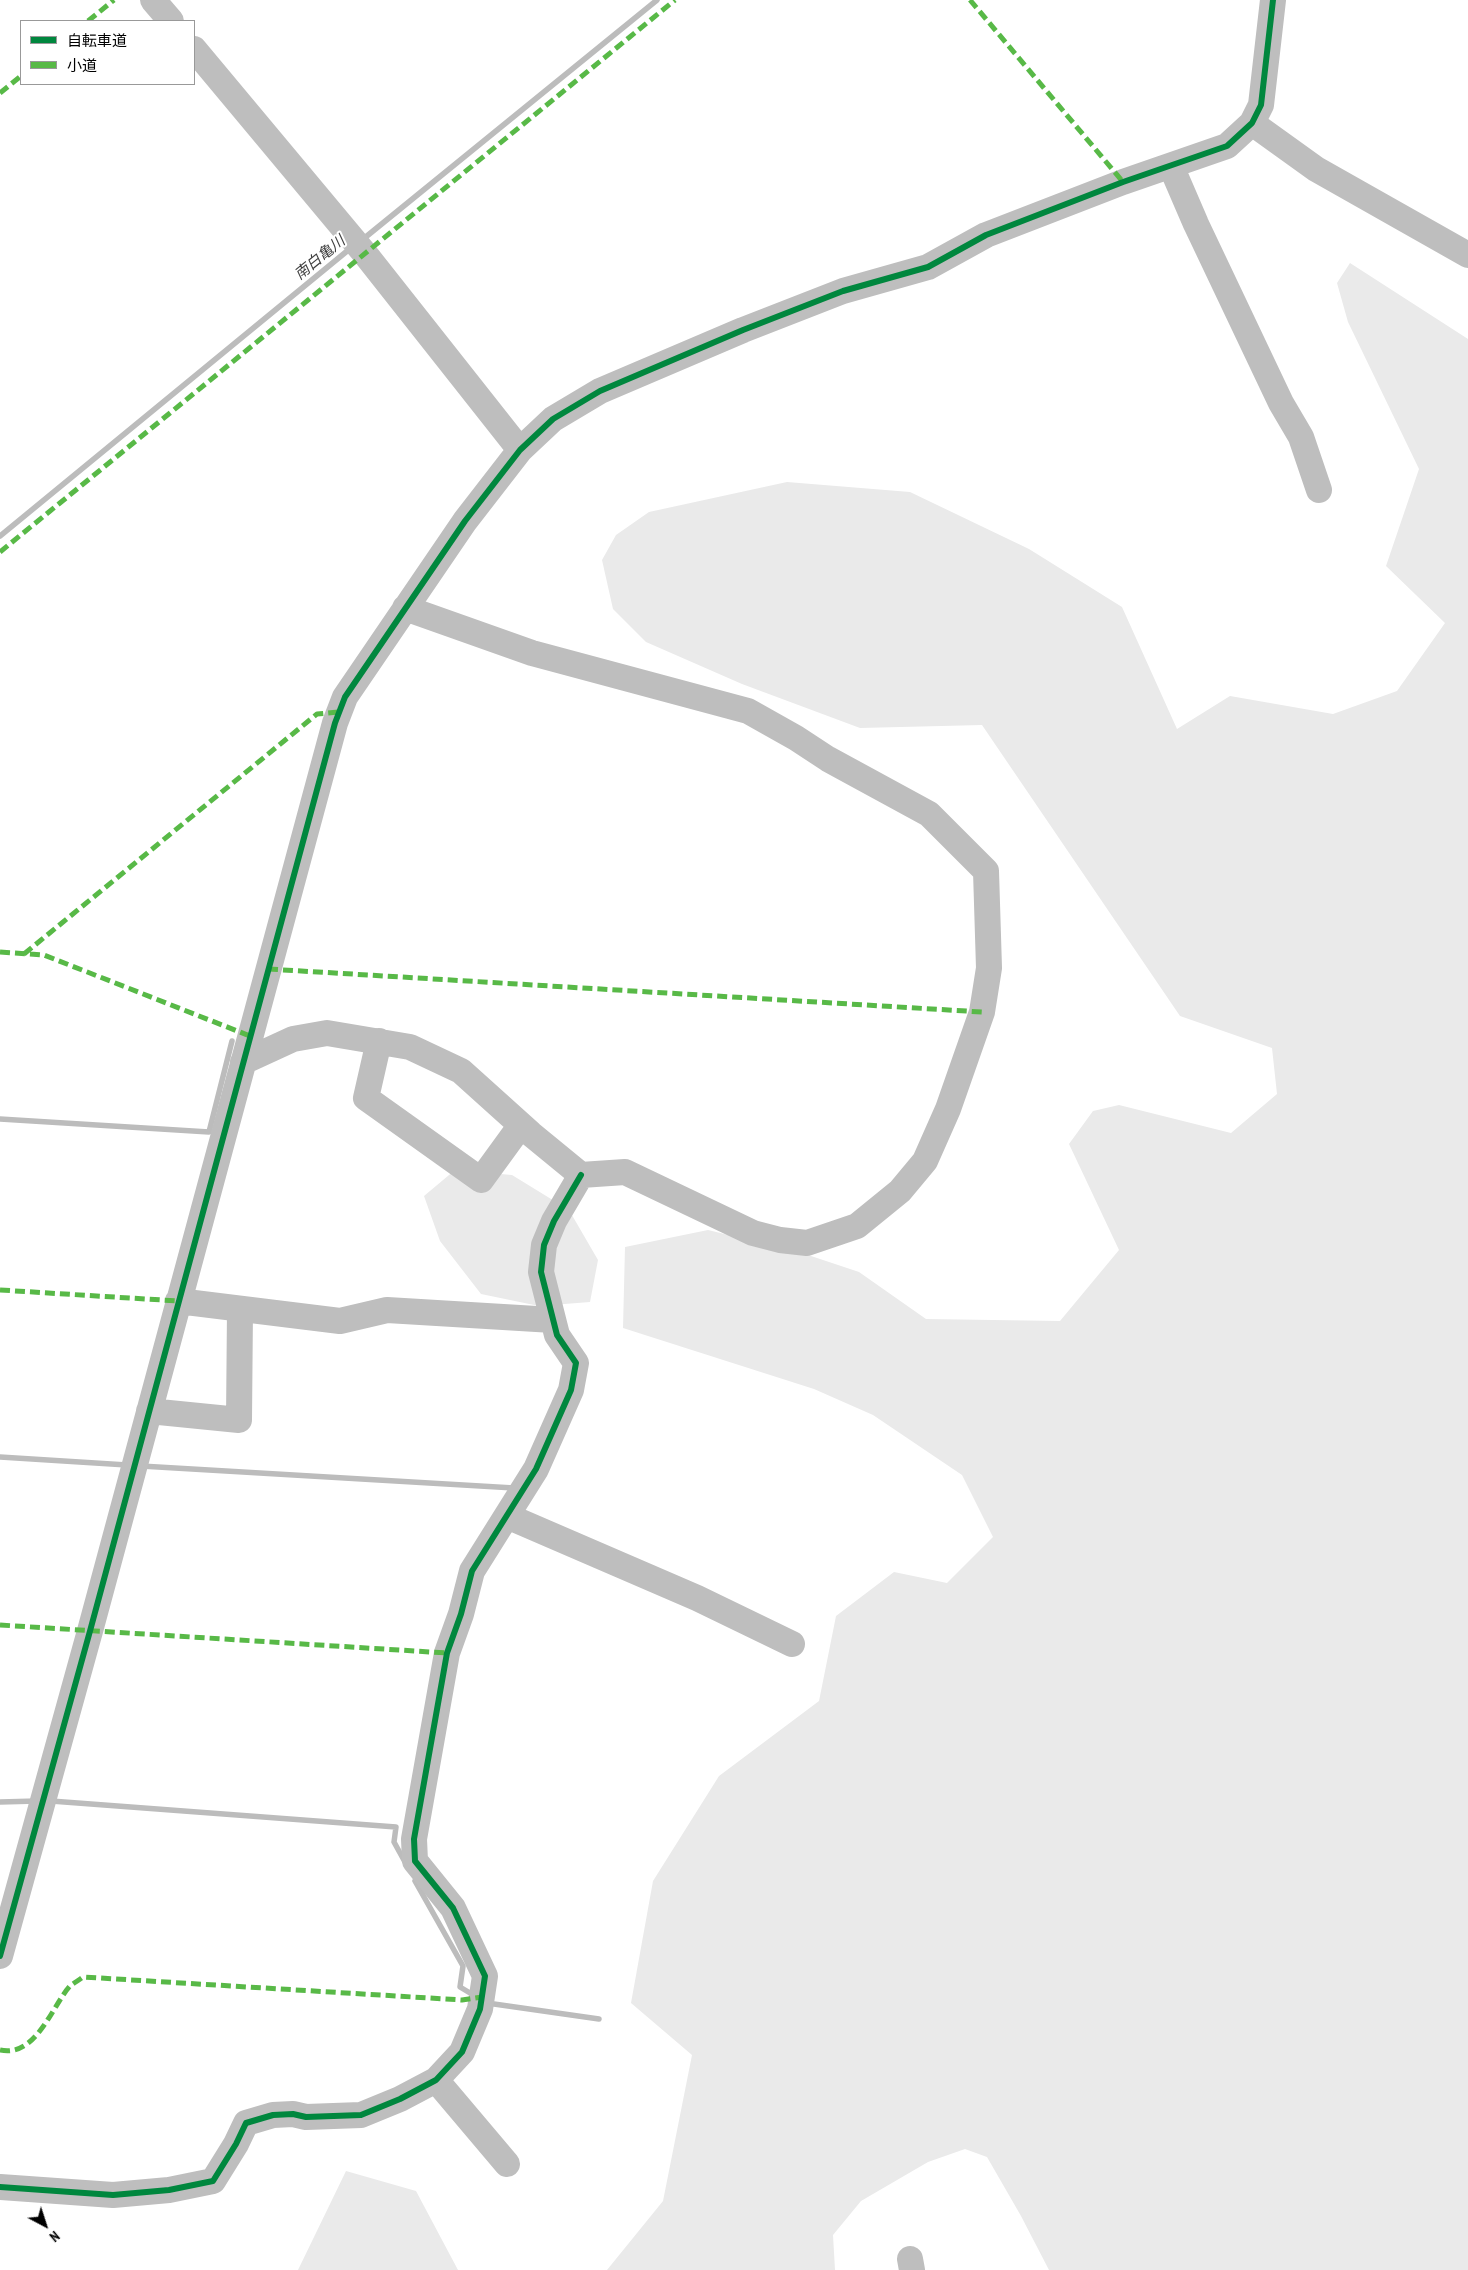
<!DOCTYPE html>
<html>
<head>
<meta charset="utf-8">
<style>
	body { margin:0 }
	#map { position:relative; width:1468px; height:2270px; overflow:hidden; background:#fff; font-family:"PT Sans Narrow","Noto Sans JP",sans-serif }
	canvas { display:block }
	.legend { position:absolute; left:20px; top:20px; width:175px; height:65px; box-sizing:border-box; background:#fff; border:1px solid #999; margin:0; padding:6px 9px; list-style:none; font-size:15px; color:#000 }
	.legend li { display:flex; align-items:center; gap:10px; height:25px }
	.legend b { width:25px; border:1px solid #999 }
	.north { position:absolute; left:20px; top:2200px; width:50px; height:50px; -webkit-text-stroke:4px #fff; paint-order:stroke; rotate:140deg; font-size:14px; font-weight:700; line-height:20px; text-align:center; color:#000 }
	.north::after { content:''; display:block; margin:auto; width:18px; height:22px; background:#000; clip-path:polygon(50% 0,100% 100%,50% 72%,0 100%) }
</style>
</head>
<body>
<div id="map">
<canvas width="1468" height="2270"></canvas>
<ul class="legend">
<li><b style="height:6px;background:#00873e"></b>自転車道</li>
<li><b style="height:6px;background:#58b947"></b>小道</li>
</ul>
<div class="north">N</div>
</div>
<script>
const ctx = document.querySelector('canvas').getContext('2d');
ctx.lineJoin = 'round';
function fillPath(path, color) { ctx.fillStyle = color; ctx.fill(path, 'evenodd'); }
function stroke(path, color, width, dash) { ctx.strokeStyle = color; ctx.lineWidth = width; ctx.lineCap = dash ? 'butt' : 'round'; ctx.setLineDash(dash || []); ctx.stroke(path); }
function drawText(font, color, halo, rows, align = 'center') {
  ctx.font = font + ' "PT Sans Narrow","Noto Sans JP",sans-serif'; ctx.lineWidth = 4; ctx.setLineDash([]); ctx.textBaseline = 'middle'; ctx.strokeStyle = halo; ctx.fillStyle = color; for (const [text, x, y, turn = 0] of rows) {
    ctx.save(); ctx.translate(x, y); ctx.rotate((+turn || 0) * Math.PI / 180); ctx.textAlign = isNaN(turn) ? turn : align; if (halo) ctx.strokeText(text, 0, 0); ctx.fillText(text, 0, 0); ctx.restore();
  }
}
fillPath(new Path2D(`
	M 1350,263 L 1468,339 L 1468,2270 L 1049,2270 L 1021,2216 L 987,2157 L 965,2149 L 928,2162 L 861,2201 L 833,2235 L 835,2270 L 607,2270 L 663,2201 L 692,2055 L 631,2003 L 653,1881 L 719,1776 L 819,1701 L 836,1616 L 894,1572 L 947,1583 L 993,1537 L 962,1475 L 873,1415 L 814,1389 L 623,1328 L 625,1247 L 708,1230 L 802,1253 L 859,1272 L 926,1319 L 1060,1321 L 1119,1250 L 1069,1144 L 1093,1111 L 1119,1105 L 1231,1133 L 1277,1094 L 1272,1048 L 1180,1016 L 982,725 L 860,728 L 742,684 L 646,642 L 613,609 L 602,560 L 616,535 L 649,512 L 787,482 L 910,492 L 1029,549 L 1122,607 L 1177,729 L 1230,696 L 1333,714 L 1397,691 L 1445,623 L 1386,566 L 1419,469 L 1348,322 L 1337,283 Z
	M 455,1170 L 512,1175 L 569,1210 L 598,1260 L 590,1302 L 539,1306 L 481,1294 L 440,1241 L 424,1196 Z
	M 346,2171 L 416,2191 L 458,2270 L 298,2270 Z`), '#eaeaea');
stroke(new Path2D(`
	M 362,240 L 657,0
	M 0,536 L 352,247
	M 0,1119 L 209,1132 L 232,1041
	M 0,1457 L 127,1465
	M 141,1466 L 514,1488
	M 51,1801 L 396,1827 L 394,1842 L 405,1862
	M 0,1802 L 37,1801
	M 415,1881 L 463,1966 L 460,1987 L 475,1996
	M 487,2003 L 599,2019`), '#bcbcbc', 5.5);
stroke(new Path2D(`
	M 153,0 L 171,21
	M 194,49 L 366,255 L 520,450
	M 1252,123 L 1316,169 L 1468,255
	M 1171,166 L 1196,224 L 1281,403 L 1301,437 L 1319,490
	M 379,1041 L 366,1098 L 481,1180 L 521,1125
	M 243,1062 L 293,1039 L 327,1033 L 410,1047 L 461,1071 L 531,1134 L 581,1175 L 625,1172 L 753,1233 L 780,1240 L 807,1243 L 857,1226 L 900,1191 L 925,1161 L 948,1109 L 982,1012 L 989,968 L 986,871 L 929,814 L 828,759 L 796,738 L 748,711 L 532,653 L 405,608
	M 178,1301 L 340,1321 L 387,1310 L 553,1320
	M 149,1411 L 239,1420 L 240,1309
	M 507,1516 L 697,1598 L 792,1644
	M 0,1956 L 90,1631 L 335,723 L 345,697 L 465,521 L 520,450 L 553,419 L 600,391 L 743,330 L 843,291 L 928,267 L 986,235 L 1123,182 L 1227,146 L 1252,123 L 1261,105 L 1273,0
	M 436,2080 L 507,2164
	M 0,2187 L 113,2195 L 169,2190 L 213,2181 L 236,2144 L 246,2123 L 273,2115 L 293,2114 L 306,2117 L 361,2115 L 400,2099 L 436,2080 L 462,2052 L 480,2009 L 485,1976 L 453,1908 L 415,1861 L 414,1839 L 447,1653 L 461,1614 L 472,1571 L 536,1469 L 571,1390 L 576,1363 L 557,1335 L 541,1272 L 544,1245 L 554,1221 L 581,1175
	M 910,2259 L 912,2270`), '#bebebe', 26);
stroke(new Path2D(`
	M 970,0 L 1123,182
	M 88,21 L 114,0
	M 0,93 L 21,76
	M 0,552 L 675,0
	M 0,952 L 44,955 L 250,1036
	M 24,954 L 317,714 L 339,712
	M 268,969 L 982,1012
	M 0,1290 L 178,1301
	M 0,1625 L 447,1653
	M 0,2050 C 36,2058 52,2006 70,1986 C 74,1983 79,1980 83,1977 L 462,2000 L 482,1997`), '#58b947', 5, [10, 5]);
stroke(new Path2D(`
	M 0,1956 L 90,1631 L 335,723 L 345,697 L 465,521 L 520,450 L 553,419 L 600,391 L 743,330 L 843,291 L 928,267 L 986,235 L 1123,182 L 1227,146 L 1252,123 L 1261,105 L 1273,0
	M 0,2187 L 113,2195 L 169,2190 L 213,2181 L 236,2144 L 246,2123 L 273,2115 L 293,2114 L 306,2117 L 361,2115 L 400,2099 L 436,2080 L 462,2052 L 480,2009 L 485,1976 L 453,1908 L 415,1861 L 414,1839 L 447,1653 L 461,1614 L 472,1571 L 536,1469 L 571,1390 L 576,1363 L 557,1335 L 541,1272 L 544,1245 L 554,1221 L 581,1175`), '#00873e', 6);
drawText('italic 15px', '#404040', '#fff', [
	["南白亀川",320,258,-39]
]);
</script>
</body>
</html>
